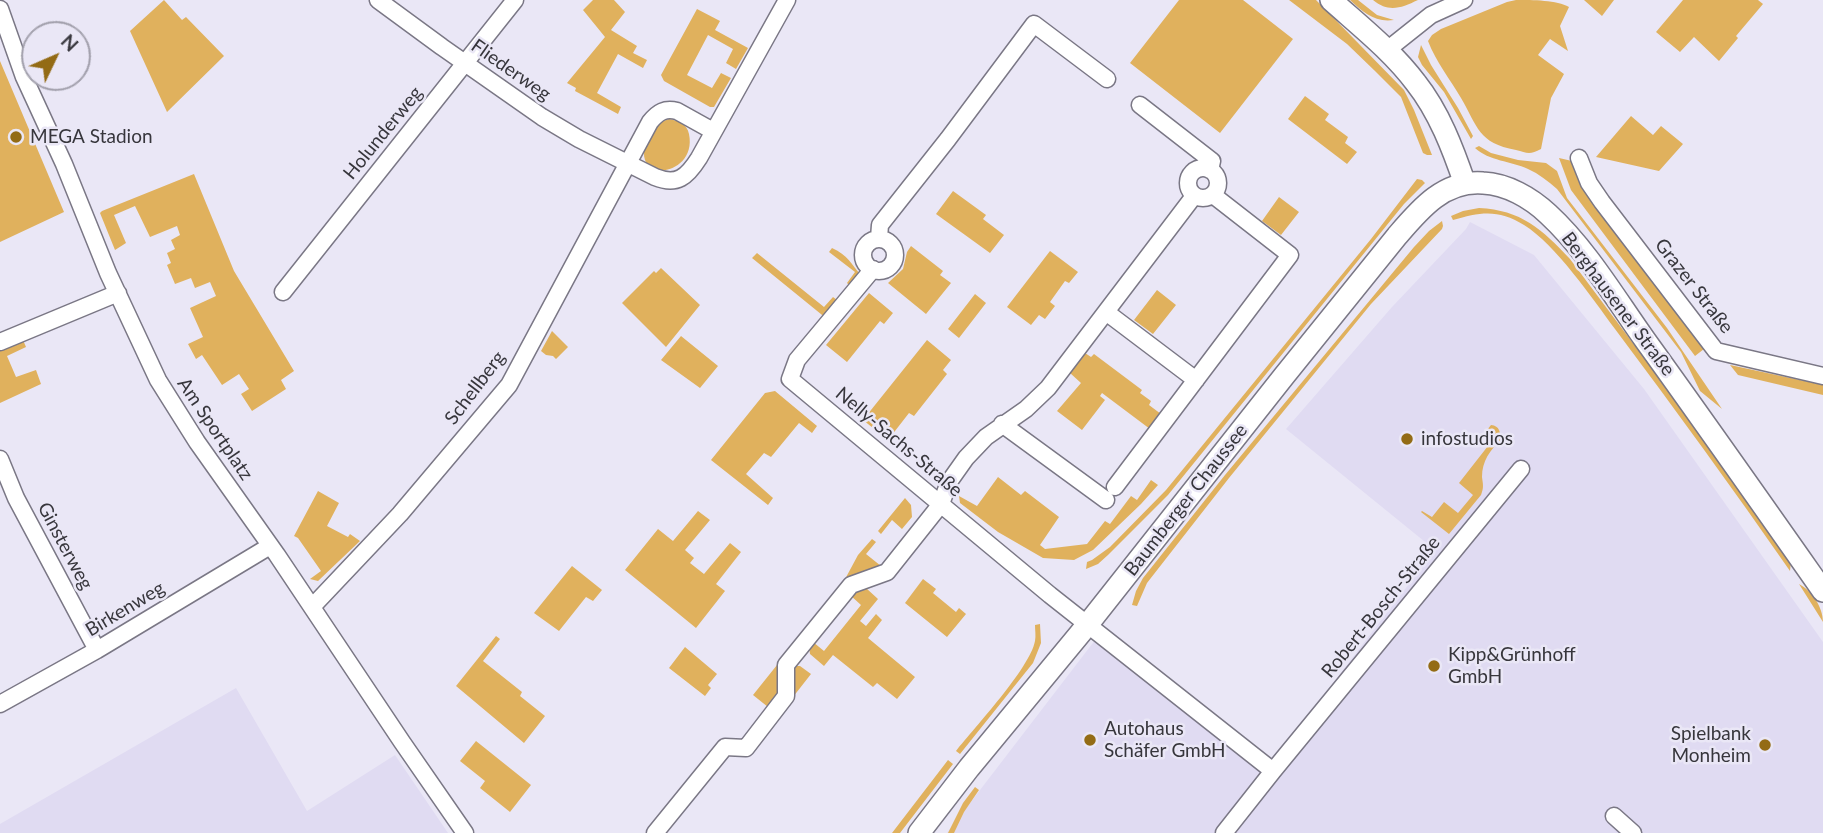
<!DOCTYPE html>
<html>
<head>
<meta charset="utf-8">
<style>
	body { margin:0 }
	#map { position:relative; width:1823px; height:833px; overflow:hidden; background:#eae7f6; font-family:Lato,sans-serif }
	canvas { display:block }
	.north { position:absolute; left:21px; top:21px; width:70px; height:70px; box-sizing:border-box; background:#eae7f6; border:2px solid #a2a0ac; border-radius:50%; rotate:46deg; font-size:19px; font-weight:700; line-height:28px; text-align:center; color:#37363c }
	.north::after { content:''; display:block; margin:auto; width:24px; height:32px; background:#936b15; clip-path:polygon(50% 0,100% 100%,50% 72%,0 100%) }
</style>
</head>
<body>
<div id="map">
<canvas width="1823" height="833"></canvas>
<div class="north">N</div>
</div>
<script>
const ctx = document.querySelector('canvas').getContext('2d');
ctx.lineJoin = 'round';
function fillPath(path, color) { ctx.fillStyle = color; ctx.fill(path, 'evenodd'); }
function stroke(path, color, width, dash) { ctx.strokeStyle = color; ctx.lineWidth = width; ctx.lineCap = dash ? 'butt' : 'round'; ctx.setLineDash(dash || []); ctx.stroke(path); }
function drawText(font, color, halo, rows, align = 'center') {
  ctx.font = font + ' Lato,sans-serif'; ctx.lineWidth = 5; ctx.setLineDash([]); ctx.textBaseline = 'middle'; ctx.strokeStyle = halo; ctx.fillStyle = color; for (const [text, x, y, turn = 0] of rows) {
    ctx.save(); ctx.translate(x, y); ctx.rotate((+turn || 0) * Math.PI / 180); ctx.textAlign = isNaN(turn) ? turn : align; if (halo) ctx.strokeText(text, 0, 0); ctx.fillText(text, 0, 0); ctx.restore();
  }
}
fillPath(new Path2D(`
	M 1470,222 L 1534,255 L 1644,389 L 1823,642 L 1823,833 L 947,833 L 1099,635 L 1264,773 L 1435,550 L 1286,429 L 1392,307 L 1466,229 Z
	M 236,688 L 307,811 L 395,755 L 448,833 L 0,833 L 0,824 Z`), '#e0dbf2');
fillPath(new Path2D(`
	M 164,0 L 182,20 L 186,17 L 224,56 L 167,112 L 130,31 Z
	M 593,0 L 614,0 L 625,12 L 611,30 L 637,46 L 633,53 L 647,60 L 643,68 L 618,54 L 597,93 L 621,107 L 618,114 L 575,91 L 576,88 L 567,83 L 605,37 L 583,10 Z
	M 1179,0 L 1243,0 L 1293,39 L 1220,133 L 1130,63 Z
	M 1289,0 L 1316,0 L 1404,90 L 1414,110 L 1432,155 L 1427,155 L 1423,153 L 1401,97 L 1375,71 L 1347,44 Z
	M 1350,0 L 1358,0 L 1377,15 L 1394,20 C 1375,23 1363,12 1350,0 Z
	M 1373,0 L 1418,0 C 1401,8 1389,13 1373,0 Z
	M 1516,0 C 1533,0 1557,0 1569,7 L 1560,26 L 1568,51 L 1550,39 L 1538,55 L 1564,74 L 1551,98 L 1541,149 C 1530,155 1527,153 1516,150 C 1478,143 1478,127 1461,98 C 1450,79 1436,62 1428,41 L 1432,35 L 1441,29 L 1507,2 Z
	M 1584,0 L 1614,0 L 1602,16 Z
	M 1683,0 L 1758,0 L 1763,4 L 1736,36 L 1738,38 L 1719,61 L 1694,37 L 1680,52 L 1656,32 Z
	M 697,9 L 720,21 L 715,30 L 748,48 L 736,69 L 726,63 L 733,49 L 708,35 L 687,75 L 712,88 L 721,73 L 731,78 L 714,107 L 710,107 L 664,81 L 661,75 Z
	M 1421,45 L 1431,65 L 1458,108 L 1473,136 L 1471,139 L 1444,92 L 1422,65 L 1418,57 Z
	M 0,61 L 64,212 L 0,242 Z
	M 1305,96 L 1329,114 L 1325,120 L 1348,137 L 1345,143 L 1357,152 L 1347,164 L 1288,119 Z
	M 1631,116 L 1653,135 L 1661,126 L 1683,144 L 1659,171 L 1596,157 Z
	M 669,119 C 679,121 687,124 689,134 C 697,173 642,183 644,152 C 644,142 653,131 658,123 Z
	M 1479,146 L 1491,153 L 1518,160 L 1546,163 L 1557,171 L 1567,198 L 1667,328 L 1722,409 L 1700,391 L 1681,352 L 1557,189 C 1548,181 1539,174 1528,169 C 1511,161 1489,161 1475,148 Z
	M 1559,158 L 1572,161 L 1704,349 L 1695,356 L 1571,190 Z
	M 194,174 L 234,271 L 294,371 L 281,380 L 286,389 L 252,411 L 241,394 L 249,389 L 239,374 L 222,385 L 202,355 L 196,359 L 188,344 L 203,337 L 190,308 L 216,296 L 210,282 L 195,288 L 191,278 L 175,284 L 167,265 L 171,263 L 167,253 L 175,249 L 171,240 L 180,235 L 177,226 L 150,237 L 135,206 L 114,215 L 126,243 L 115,250 L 100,213 L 102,211 Z
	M 1417,179 L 1422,180 L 1425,183 L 1404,204 L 1168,495 L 1108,555 L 1098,564 L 1086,569 L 1087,562 L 1092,560 L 1110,547 L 1166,490 L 1371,239 Z
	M 953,191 L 986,215 L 983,219 L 1004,235 L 990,253 L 936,214 Z
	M 1279,197 L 1299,212 L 1281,235 L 1262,221 Z
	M 1479,208 C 1521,210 1542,229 1570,259 L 1665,386 L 1791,562 L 1790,571 C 1733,489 1675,409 1615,329 C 1592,298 1556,245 1524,225 C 1499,209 1480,212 1453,220 L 1451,216 L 1463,211 Z
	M 1442,221 L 1443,226 L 1442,229 L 1371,304 L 1229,478 L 1147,583 L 1137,606 L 1132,605 L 1136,591 L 1143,578 L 1225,475 L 1414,247 L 1429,231 Z
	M 911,246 L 943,271 L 940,275 L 951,283 L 926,314 L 888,283 L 903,269 L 907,252 Z
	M 832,248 C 848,255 851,264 861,275 L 852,288 L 847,283 L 855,272 L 829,252 Z
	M 1050,251 L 1078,272 L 1069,283 L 1065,281 L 1050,302 L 1055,306 L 1045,319 L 1039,315 L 1031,325 L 1007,307 Z
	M 757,253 L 824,307 L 833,297 L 841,303 L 827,319 L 752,258 Z
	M 661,268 L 700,305 L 666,347 L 622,303 L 654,271 L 656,273 Z
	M 1157,290 L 1176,305 L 1153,334 L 1134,320 Z
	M 869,293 L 893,313 L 884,324 L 880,321 L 847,362 L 826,345 Z
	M 975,294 L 986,303 L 959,338 L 948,329 Z
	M 552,331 L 568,347 L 556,359 L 553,356 L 546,355 L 541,351 Z
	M 681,336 L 718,366 L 700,388 L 661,360 Z
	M 23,340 L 26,347 L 7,356 L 16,377 L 36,370 L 41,384 L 0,403 L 0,351 Z
	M 927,340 L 951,360 L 943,370 L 947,374 L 914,416 L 909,413 L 888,440 L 863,420 Z
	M 1085,353 L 1091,357 L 1094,354 L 1142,390 L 1140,393 L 1151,401 L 1149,405 L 1161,414 L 1150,429 L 1102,393 L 1100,396 L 1105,400 L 1082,430 L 1057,411 L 1081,383 L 1070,373 Z
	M 1730,365 L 1823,385 L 1823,395 L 1738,375 Z
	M 775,391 L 817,426 L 812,433 L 799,423 L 771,457 L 764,453 L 746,474 L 773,498 L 768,505 L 711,460 L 765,393 Z
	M 1491,425 C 1500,426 1500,432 1501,440 C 1490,450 1482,461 1482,477 C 1483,485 1484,487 1481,495 L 1449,534 L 1421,512 L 1422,511 L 1432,517 L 1444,502 L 1458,513 L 1473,495 L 1459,483 L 1495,437 L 1487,430 Z
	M 998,477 L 1021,495 L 1025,491 L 1059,517 L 1040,545 L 1045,549 L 1087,544 L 1105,521 L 1110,524 L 1131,496 L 1137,500 L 1151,480 L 1158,485 L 1141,504 L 1093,550 L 1074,560 L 1043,558 L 998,532 L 960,503 L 959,496 L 977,506 Z
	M 318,491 L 339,503 L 327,526 L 348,537 L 350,534 L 360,541 L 318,581 L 310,579 L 321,571 L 298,538 L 294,536 Z
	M 905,498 L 911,505 L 912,517 L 902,529 L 892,520 L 881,534 L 878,531 Z
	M 698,511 L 710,520 L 685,550 L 694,558 L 690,563 L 704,574 L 730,543 L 741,552 L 716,584 L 725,591 L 696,628 L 625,570 L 658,529 L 673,541 Z
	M 872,539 L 876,542 L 866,554 L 881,566 L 845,582 L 844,581 L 858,555 Z
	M 572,566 L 602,590 L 593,601 L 586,597 L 559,631 L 534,613 Z
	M 923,579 L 936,589 L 933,593 L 956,612 L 959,608 L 966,614 L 947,637 L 905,603 Z
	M 1799,584 C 1812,591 1823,607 1823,622 Z
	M 866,588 L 878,599 L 860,621 L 866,626 L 876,614 L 882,620 L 868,638 L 915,677 L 897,699 L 877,683 L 873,687 L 833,655 L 824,666 L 810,654 L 809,646 L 813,642 L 824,651 L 861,605 L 850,595 Z
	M 1040,624 L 1041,643 L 1033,663 L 960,754 L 956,751 C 975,727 1030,668 1035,641 C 1036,636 1035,630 1035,625 Z
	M 496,636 L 500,639 L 483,661 L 522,692 L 520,696 L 545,716 L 524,743 L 456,686 Z
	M 685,647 L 717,674 L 708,685 L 711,688 L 705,696 L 669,668 Z
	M 777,665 L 779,693 L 768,707 L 753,695 Z
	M 795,666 L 800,666 L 811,674 L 793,697 L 791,670 Z
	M 476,741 L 531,785 L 510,812 L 480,788 L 485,781 L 460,761 Z
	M 948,760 L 953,764 L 900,833 L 892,833 Z
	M 975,787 L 979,790 L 964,812 L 954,833 L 948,833 L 963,803 Z`), '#e0b15d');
const street = new Path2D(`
	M 378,0 L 442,47 L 542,117 L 579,139 L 655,177 C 677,186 687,177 699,158 L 787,0
	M 0,9 L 24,77 L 64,164 L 108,273 L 158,380 L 197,442 L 277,555 L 402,742 L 465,833
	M 1387,50 L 1431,15 L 1464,0
	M 1140,105 L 1212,161 L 1210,170
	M 1579,158 L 1589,183 L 1602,202 L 1716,351 L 1823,376
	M1188 183a15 15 0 1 1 30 0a15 15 0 1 1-30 0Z
	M 879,238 L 880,225 L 948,139 L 1034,24 L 1107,79
	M863 255a16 16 0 1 1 32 0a16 16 0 1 1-32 0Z
	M 873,269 L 797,360 L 790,379 L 1050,595 L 1273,771
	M 283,292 L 515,0
	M 1106,312 L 1196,380
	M 0,342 L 118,293
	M 1002,424 L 1106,500
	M 0,459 L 16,498 L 97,650
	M 1115,487 L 1290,255 L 1213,195
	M 312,607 L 400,514 L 509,385 L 650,122 C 658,112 665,108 677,111 L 713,131
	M 0,704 L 97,650 L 270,546
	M 1614,816 L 1633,833
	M 655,833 L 725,747 L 746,748 L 786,696 L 786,665 L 851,585 L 887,572 L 941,504 L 949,482 L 966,458 L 986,437 L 1026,409 L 1048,388 L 1194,196
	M 1224,833 L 1273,771 L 1521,469`);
const secondary = new Path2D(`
	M 1331,0 C 1360,26 1392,51 1416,83 C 1439,112 1453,149 1465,184
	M 919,833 L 969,768 L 1088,624 L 1284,376 L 1397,236 C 1420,209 1444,180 1483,183 C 1507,184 1531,198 1548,214 C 1587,250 1615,298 1645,340 C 1705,423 1764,507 1823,591`);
stroke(street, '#7a7785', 19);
stroke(secondary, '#7a7785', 24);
stroke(street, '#fff', 16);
stroke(secondary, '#fff', 21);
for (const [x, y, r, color] of [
	[16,137,7,"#936b15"],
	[1407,439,7,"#936b15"],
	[1434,666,7,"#936b15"],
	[1090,740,7,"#936b15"],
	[1765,745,7,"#936b15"]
]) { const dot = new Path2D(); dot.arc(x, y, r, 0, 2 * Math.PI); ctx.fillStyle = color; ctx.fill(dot); stroke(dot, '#eae7f6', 2.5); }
drawText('19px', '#37363c', '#eae7f6', [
	["Fliederweg",511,70,35],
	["Holunderweg",383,133,-51],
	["Grazer Straße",1694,286,52],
	["Berghausener Straße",1618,304,53],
	["Schellberg",475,388,-53],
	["Am Sportplatz",215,429,56],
	["Nelly-Sachs-Straße",899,442,40],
	["Baumberger Chaussee",1186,500,-52],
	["Ginsterweg",65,546,62],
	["Robert-Bosch-Straße",1381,607,-51],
	["Birkenweg",125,609,-31]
]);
drawText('19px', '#37363c', '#eae7f6', [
	["MEGA Stadion",30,137],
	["infostudios",1421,439],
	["Kipp&Grünhoff",1448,655],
	["GmbH",1448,677],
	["Autohaus",1104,729],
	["Schäfer GmbH",1104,751],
	["Spielbank",1751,734,"right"],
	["Monheim",1751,756,"right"]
], 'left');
</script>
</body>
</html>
